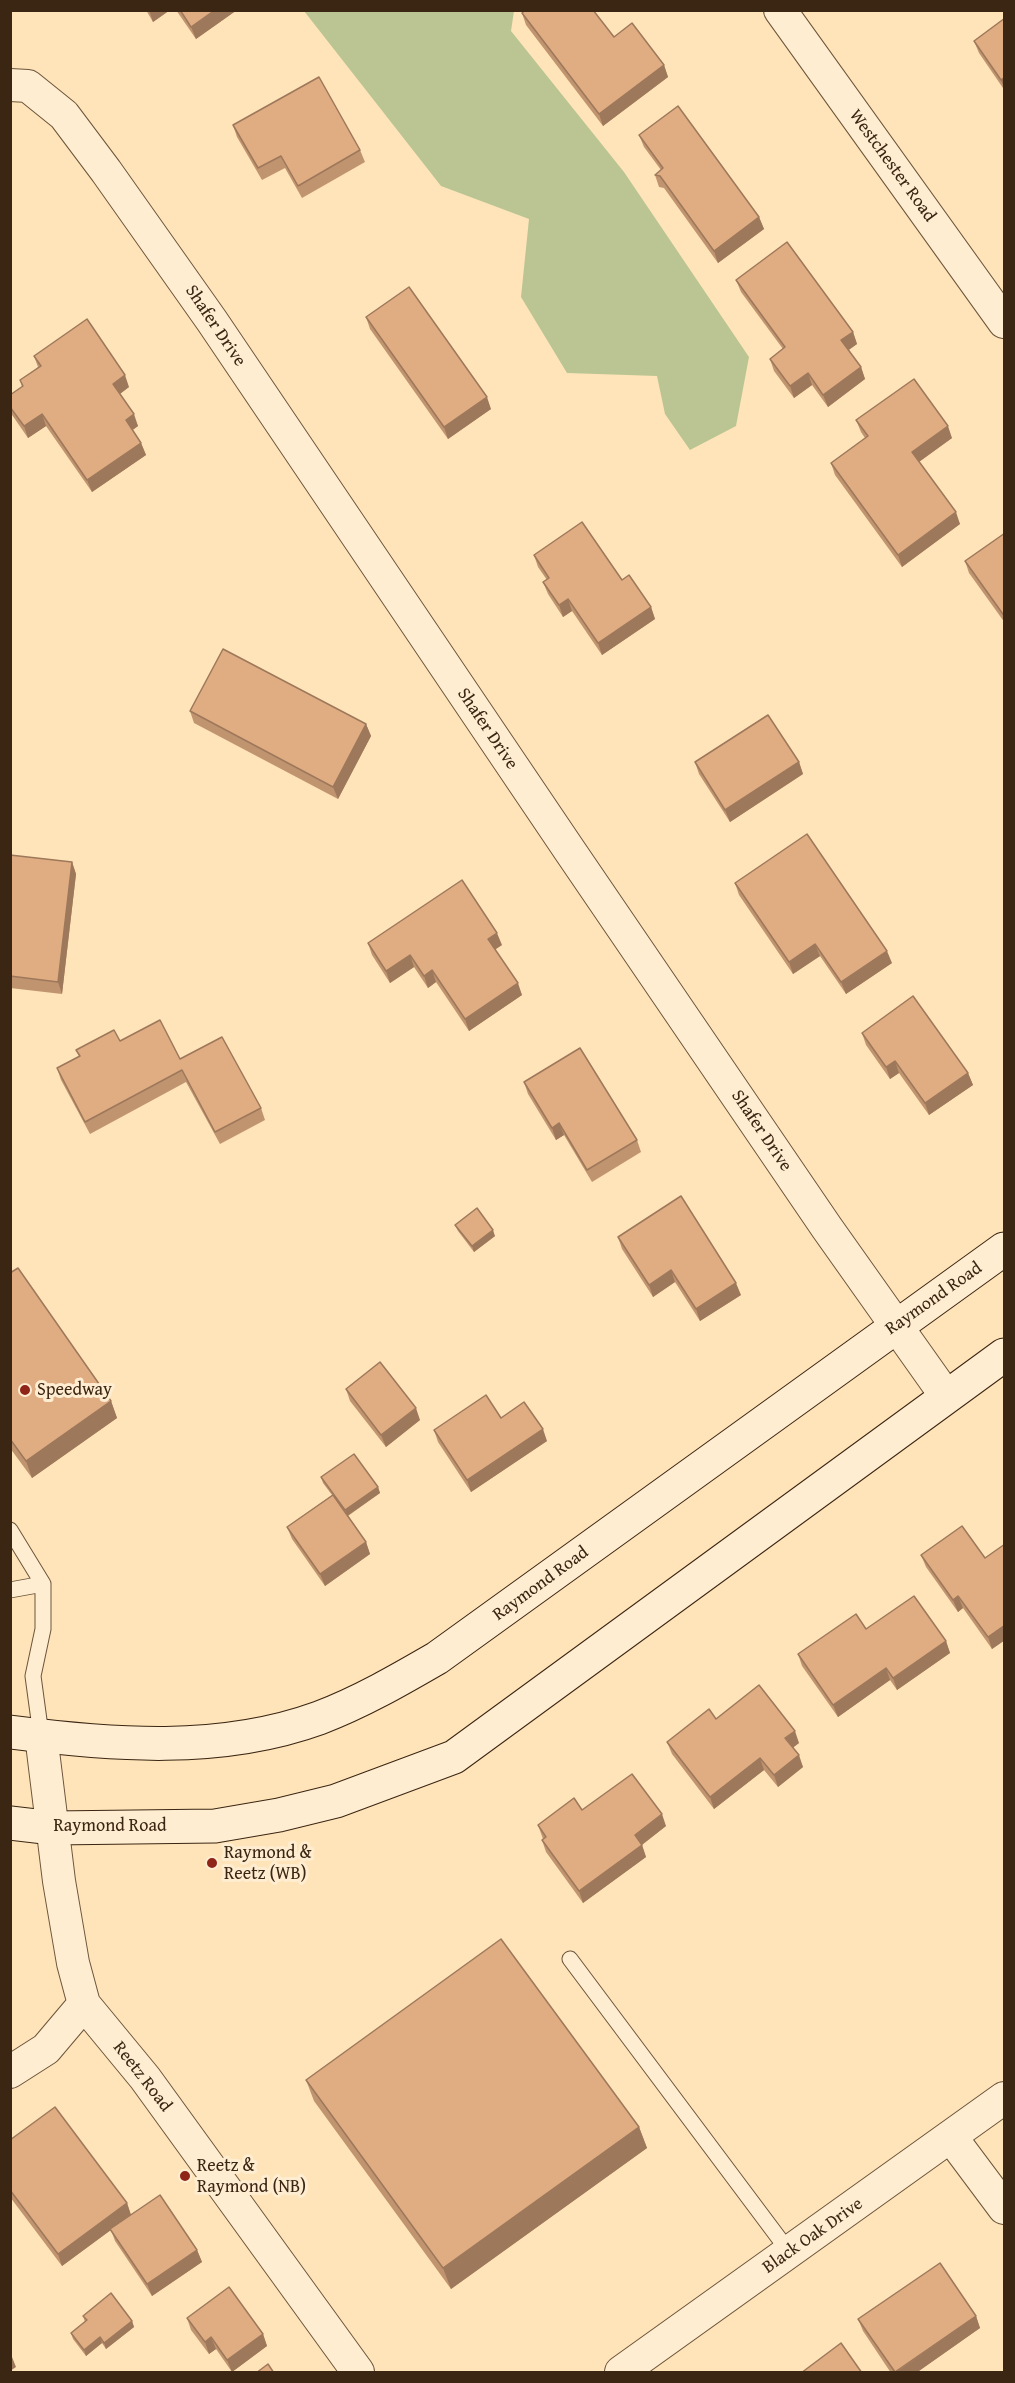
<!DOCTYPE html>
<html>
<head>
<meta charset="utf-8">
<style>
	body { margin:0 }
	#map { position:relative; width:1015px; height:2383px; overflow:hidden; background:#fee4b8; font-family:"Gentium Book Plus",serif }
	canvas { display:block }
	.frame { position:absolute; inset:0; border:12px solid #3b2513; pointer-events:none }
</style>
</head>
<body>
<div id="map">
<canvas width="1015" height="2383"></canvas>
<div class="frame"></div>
</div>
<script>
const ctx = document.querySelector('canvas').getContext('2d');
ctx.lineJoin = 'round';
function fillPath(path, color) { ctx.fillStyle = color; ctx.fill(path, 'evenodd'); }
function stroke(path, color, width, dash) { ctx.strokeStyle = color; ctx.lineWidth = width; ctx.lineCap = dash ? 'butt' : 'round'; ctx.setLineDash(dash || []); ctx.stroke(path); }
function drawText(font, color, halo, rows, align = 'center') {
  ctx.font = font + ' "Gentium Book Plus",serif'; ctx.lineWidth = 6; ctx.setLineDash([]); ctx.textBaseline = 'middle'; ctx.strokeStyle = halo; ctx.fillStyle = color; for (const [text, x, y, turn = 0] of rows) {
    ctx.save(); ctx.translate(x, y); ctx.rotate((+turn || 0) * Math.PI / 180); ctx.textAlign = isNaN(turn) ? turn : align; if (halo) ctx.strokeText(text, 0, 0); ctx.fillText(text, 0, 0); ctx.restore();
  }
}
fillPath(new Path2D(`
	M 304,11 L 514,11 L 511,31 L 624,172 L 749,357 L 736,426 L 690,450 L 665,414 L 657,376 L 567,373 L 521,297 L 529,219 L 441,186 Z`), '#bbc593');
const lane = new Path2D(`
	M 10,1530 L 43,1584 L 43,1629 L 33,1676 L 41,1735
	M 10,1590 L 43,1584
	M 570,1959 L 790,2253`);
const street = new Path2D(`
	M 780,10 L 1004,322
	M 10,85 L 28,86 L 64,115 L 106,171 L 212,321 L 570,851 L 827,1228 L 946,1396
	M 41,1735 L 59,1881 L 73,1963 L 84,2004 L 145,2078 L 358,2372
	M 10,2072 L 46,2049 L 84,2004
	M 951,2137 L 1004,2208
	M 621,2372 L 1004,2098`);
const secondary = new Path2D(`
	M 10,1732 C 112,1745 220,1754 319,1718 C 361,1702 399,1680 437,1658 L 1004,1249
	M 10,1823 L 53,1828 L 215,1826 L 279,1815 L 336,1801 L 454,1757 L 1004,1355`);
stroke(lane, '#6c553c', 17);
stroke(street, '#6c553c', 34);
stroke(secondary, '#3b2513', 35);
stroke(lane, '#feedd1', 15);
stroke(street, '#feedd1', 32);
stroke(secondary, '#feedd1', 33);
fillPath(new Path2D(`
	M 146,10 L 170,10 L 153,22 Z
	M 176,10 L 237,10 L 196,39 Z
	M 522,13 L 614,37 L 664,65 L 668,77 L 603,126 L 526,25 Z
	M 1005,18 L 1005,91 L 979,53 L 974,41 Z
	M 233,125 L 360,150 L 365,162 L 302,198 L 285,168 L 262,180 L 237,137 Z
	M 639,135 L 759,217 L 764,229 L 718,263 L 664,188 L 659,187 L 655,175 L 661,170 L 644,147 Z
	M 736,280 L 853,332 L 857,344 L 848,350 L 861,367 L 865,379 L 828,407 L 812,385 L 794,398 L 774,371 L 770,359 L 783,349 L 741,292 Z
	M 366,317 L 491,409 L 448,439 L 370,329 Z
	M 34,356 L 129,387 L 120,394 L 138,426 L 132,430 L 141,443 L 146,455 L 92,492 L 46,426 L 28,438 L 10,412 L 10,395 L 22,387 L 20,380 L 38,367 Z
	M 856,420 L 952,438 L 919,462 L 960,524 L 902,567 L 835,475 L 831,463 L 865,438 L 861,432 Z
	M 1005,533 L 1005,623 L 969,573 L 965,561 Z
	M 534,555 L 622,580 L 651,607 L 655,619 L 602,655 L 572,611 L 563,617 L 548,594 L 543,582 L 547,580 L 538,567 Z
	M 190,711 L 366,724 L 371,736 L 338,799 L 194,723 Z
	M 695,762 L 799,762 L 803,774 L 730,822 L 699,774 Z
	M 10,855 L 72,862 L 76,874 L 62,994 L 10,988 Z
	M 735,883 L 892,963 L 846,994 L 820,956 L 793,974 L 739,895 Z
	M 368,943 L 502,945 L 495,949 L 522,995 L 469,1031 L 436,982 L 428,988 L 414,967 L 390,983 L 372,955 Z
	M 862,1033 L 968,1073 L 973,1085 L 929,1115 L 899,1073 L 890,1079 L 866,1045 Z
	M 120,1041 L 180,1059 L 261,1108 L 265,1120 L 220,1144 L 186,1082 L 90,1134 L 61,1080 L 57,1068 L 79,1056 L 76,1050 Z
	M 524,1082 L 637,1140 L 641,1152 L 592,1182 L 564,1135 L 556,1140 L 528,1094 Z
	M 455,1225 L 495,1236 L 474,1252 L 458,1231 Z
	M 618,1237 L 741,1295 L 700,1321 L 675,1282 L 653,1297 L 622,1249 Z
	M 10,1273 L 111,1401 L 117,1418 L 32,1478 L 10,1448 Z
	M 346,1389 L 420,1420 L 386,1447 L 350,1401 Z
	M 501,1418 L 547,1441 L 471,1492 L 438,1442 L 434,1430 Z
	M 321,1477 L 378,1487 L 380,1493 L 348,1516 L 366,1542 L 370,1554 L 325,1586 L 292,1539 L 287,1527 L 332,1495 L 323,1483 Z
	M 1005,1544 L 1005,1640 L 992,1649 L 963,1608 L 958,1612 L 926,1567 L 921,1555 L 985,1558 Z
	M 866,1629 L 946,1641 L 950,1653 L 897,1690 L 890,1680 L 838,1717 L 802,1666 L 798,1654 Z
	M 716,1719 L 799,1743 L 793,1747 L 803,1767 L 778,1787 L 764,1770 L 714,1809 L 672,1754 L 667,1742 Z
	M 582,1810 L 666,1826 L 642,1845 L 646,1857 L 583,1903 L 546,1852 L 542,1840 L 543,1839 L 538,1825 Z
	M 306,2080 L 639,2127 L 647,2148 L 451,2289 L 314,2101 Z
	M 10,2140 L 127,2203 L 131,2215 L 197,2250 L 202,2262 L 152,2296 L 115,2241 L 111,2230 L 62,2266 L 10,2197 Z
	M 83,2316 L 132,2321 L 134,2327 L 106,2349 L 102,2343 L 86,2356 L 73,2339 L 71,2333 L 85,2322 Z
	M 976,2316 L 980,2328 L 916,2373 L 891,2373 L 863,2331 L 858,2319 Z
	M 187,2318 L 263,2334 L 267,2346 L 232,2372 L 216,2349 L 209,2354 L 191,2330 Z`), '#c19470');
fillPath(new Path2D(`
	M 149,10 L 170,10 L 153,22 Z
	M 215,10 L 237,10 L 196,39 L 191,27 Z
	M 664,65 L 668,77 L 603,126 L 599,114 Z
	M 1005,77 L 1005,90 L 1001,80 Z
	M 759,217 L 764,229 L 718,263 L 714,251 Z
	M 853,332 L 857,344 L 846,352 L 841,340 Z
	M 861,367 L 865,379 L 828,407 L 823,395 Z
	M 808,373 L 812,385 L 794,398 L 790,386 Z
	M 125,375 L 129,387 L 117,396 L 113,384 Z
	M 487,397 L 491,409 L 448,439 L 444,427 Z
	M 42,414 L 46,426 L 28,438 L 24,426 Z
	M 134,414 L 138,426 L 130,432 L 126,420 Z
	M 948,426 L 952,438 L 916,464 L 912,452 Z
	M 141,443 L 146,455 L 92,492 L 87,480 Z
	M 956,512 L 960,524 L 902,567 L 898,555 Z
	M 568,599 L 572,611 L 563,617 L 559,605 Z
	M 651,607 L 655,619 L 602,655 L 598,643 Z
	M 366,724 L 371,736 L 338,799 L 333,787 Z
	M 799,762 L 803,774 L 730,822 L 725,810 Z
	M 72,862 L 76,874 L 62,994 L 58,982 Z
	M 497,933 L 502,945 L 493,951 L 488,939 Z
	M 815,944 L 820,956 L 793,974 L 789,962 Z
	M 887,951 L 892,963 L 846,994 L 841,982 Z
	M 410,955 L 414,967 L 390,983 L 386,971 Z
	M 432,970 L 436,982 L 428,988 L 424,976 Z
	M 518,983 L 522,995 L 469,1031 L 465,1019 Z
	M 895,1061 L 899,1073 L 890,1079 L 886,1067 Z
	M 968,1073 L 973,1085 L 929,1115 L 925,1103 Z
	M 559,1123 L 564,1135 L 556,1140 L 552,1128 Z
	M 493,1230 L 495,1236 L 474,1252 L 472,1246 Z
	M 671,1270 L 675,1282 L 653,1297 L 649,1285 Z
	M 736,1283 L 741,1295 L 700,1321 L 696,1309 Z
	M 111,1401 L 117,1418 L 32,1478 L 26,1461 Z
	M 416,1408 L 420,1420 L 386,1447 L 381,1435 Z
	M 543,1429 L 547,1441 L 471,1492 L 467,1480 Z
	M 378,1487 L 380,1493 L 347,1516 L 345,1510 Z
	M 366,1542 L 370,1554 L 325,1586 L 320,1574 Z
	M 958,1596 L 963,1608 L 958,1612 L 953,1600 Z
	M 1005,1625 L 1005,1640 L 992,1649 L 988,1637 Z
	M 946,1641 L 950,1653 L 897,1690 L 893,1678 Z
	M 886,1668 L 890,1680 L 838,1717 L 833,1705 Z
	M 795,1731 L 799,1743 L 790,1750 L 785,1738 Z
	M 799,1755 L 803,1767 L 778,1787 L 774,1775 Z
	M 760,1758 L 764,1770 L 714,1809 L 710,1797 Z
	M 662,1814 L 666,1826 L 639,1847 L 635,1835 Z
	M 642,1845 L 646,1857 L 583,1903 L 579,1891 Z
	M 639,2127 L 647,2148 L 451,2289 L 443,2268 Z
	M 127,2203 L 131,2215 L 62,2266 L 58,2254 Z
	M 197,2250 L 202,2262 L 152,2296 L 147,2284 Z
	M 976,2316 L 980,2328 L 916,2373 L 895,2373 Z
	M 132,2321 L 134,2327 L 106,2349 L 104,2343 Z
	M 263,2334 L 267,2346 L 232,2372 L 227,2360 Z
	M 100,2337 L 102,2343 L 86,2356 L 84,2350 Z
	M 211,2337 L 216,2349 L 209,2354 L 205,2342 Z
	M 10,2352 L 16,2367 L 10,2371 Z`), '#9d785b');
const building = new Path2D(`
	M 180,10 L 215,10 L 191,27 Z
	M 525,10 L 593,10 L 614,37 L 632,23 L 664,65 L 599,114 L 522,13 Z
	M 1005,18 L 1005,77 L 1001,80 L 974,41 Z
	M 319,77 L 360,150 L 298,186 L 281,156 L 258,168 L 233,125 Z
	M 678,106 L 759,217 L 714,251 L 660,176 L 655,175 L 663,168 L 639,135 Z
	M 787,242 L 853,332 L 841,340 L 861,367 L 823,395 L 808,373 L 790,386 L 770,359 L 785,347 L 736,280 Z
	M 409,287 L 487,397 L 444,427 L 366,317 Z
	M 87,319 L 125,375 L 113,384 L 134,414 L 126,420 L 141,443 L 87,480 L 42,414 L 24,426 L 10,407 L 10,395 L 23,386 L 20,380 L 41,366 L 34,356 Z
	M 914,379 L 948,426 L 912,452 L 956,512 L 898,555 L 831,463 L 868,436 L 856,420 Z
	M 582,522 L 622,580 L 629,575 L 651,607 L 598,643 L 568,599 L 559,605 L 543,582 L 549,578 L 534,555 Z
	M 1005,533 L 1005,617 L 965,561 Z
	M 223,649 L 366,724 L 333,787 L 190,711 Z
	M 768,715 L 799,762 L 725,810 L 695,762 Z
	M 807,834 L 887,951 L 841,982 L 815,944 L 789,962 L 735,883 Z
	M 10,855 L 72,862 L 58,982 L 10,976 Z
	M 462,880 L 497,933 L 488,939 L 518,983 L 465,1019 L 432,970 L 424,976 L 410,955 L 386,971 L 368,943 Z
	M 913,996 L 968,1073 L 925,1103 L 895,1061 L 886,1067 L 862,1033 Z
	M 160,1020 L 180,1059 L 222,1037 L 261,1108 L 215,1132 L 182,1070 L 85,1122 L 57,1068 L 80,1056 L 76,1050 L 114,1030 L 120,1041 Z
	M 580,1048 L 637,1140 L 587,1170 L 559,1123 L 552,1128 L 524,1082 Z
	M 681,1196 L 736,1283 L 696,1309 L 671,1270 L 649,1285 L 618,1237 Z
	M 477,1208 L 493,1230 L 472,1246 L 455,1225 Z
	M 18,1268 L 111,1401 L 26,1461 L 10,1439 L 10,1273 Z
	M 380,1362 L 416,1408 L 381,1435 L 346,1389 Z
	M 486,1395 L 501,1418 L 524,1402 L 543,1429 L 467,1480 L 434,1430 Z
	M 354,1454 L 378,1487 L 345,1510 L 321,1477 Z
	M 333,1495 L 366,1542 L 320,1574 L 287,1527 Z
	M 962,1526 L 985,1558 L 1005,1544 L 1005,1625 L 988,1637 L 958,1596 L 953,1600 L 921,1555 Z
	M 914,1596 L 946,1641 L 893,1678 L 886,1668 L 833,1705 L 798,1654 L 856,1614 L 866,1629 Z
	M 759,1685 L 795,1731 L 785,1738 L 799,1755 L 774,1775 L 760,1758 L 710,1797 L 667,1742 L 709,1709 L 716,1719 Z
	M 632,1774 L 662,1814 L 635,1835 L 642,1845 L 579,1891 L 542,1840 L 546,1837 L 538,1825 L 574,1798 L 582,1810 Z
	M 501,1939 L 639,2127 L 443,2268 L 306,2080 Z
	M 55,2107 L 127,2203 L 58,2254 L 10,2190 L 10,2140 Z
	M 160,2195 L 197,2250 L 147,2284 L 110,2229 Z
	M 940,2263 L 976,2316 L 895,2372 L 858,2319 Z
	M 229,2287 L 263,2334 L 227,2360 L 211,2337 L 205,2342 L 187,2318 Z
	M 111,2293 L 132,2321 L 104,2343 L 100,2337 L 84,2350 L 71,2333 L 87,2320 L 83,2316 Z
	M 841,2343 L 862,2373 L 801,2373 Z
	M 268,2364 L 274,2373 L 256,2373 Z`);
fillPath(building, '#e0ac82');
stroke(building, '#9d785b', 1.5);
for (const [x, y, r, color] of [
	[25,1390,6,"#8f2418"],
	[212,1863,6,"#8f2418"],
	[185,2176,6,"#8f2418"]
]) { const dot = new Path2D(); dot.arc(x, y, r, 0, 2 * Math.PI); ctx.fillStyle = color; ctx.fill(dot); stroke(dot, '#feedd1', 2); }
drawText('18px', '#3b2513', '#feedd1', [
	["Westchester Road",892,166,54],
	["Shafer Drive",215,326,56],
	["Shafer Drive",487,729,56],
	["Shafer Drive",761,1131,56],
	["Raymond Road",934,1299,-35],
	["Raymond Road",541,1584,-36],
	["Raymond Road",110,1826],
	["Reetz Road",142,2077,52],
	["Black Oak Drive",813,2236,-35]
]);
drawText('18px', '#3b2513', '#feedd1', [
	["Speedway",37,1390],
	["Raymond &",224,1853],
	["Reetz (WB)",224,1874],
	["Reetz &",197,2166],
	["Raymond (NB)",197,2187]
], 'left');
</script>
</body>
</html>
